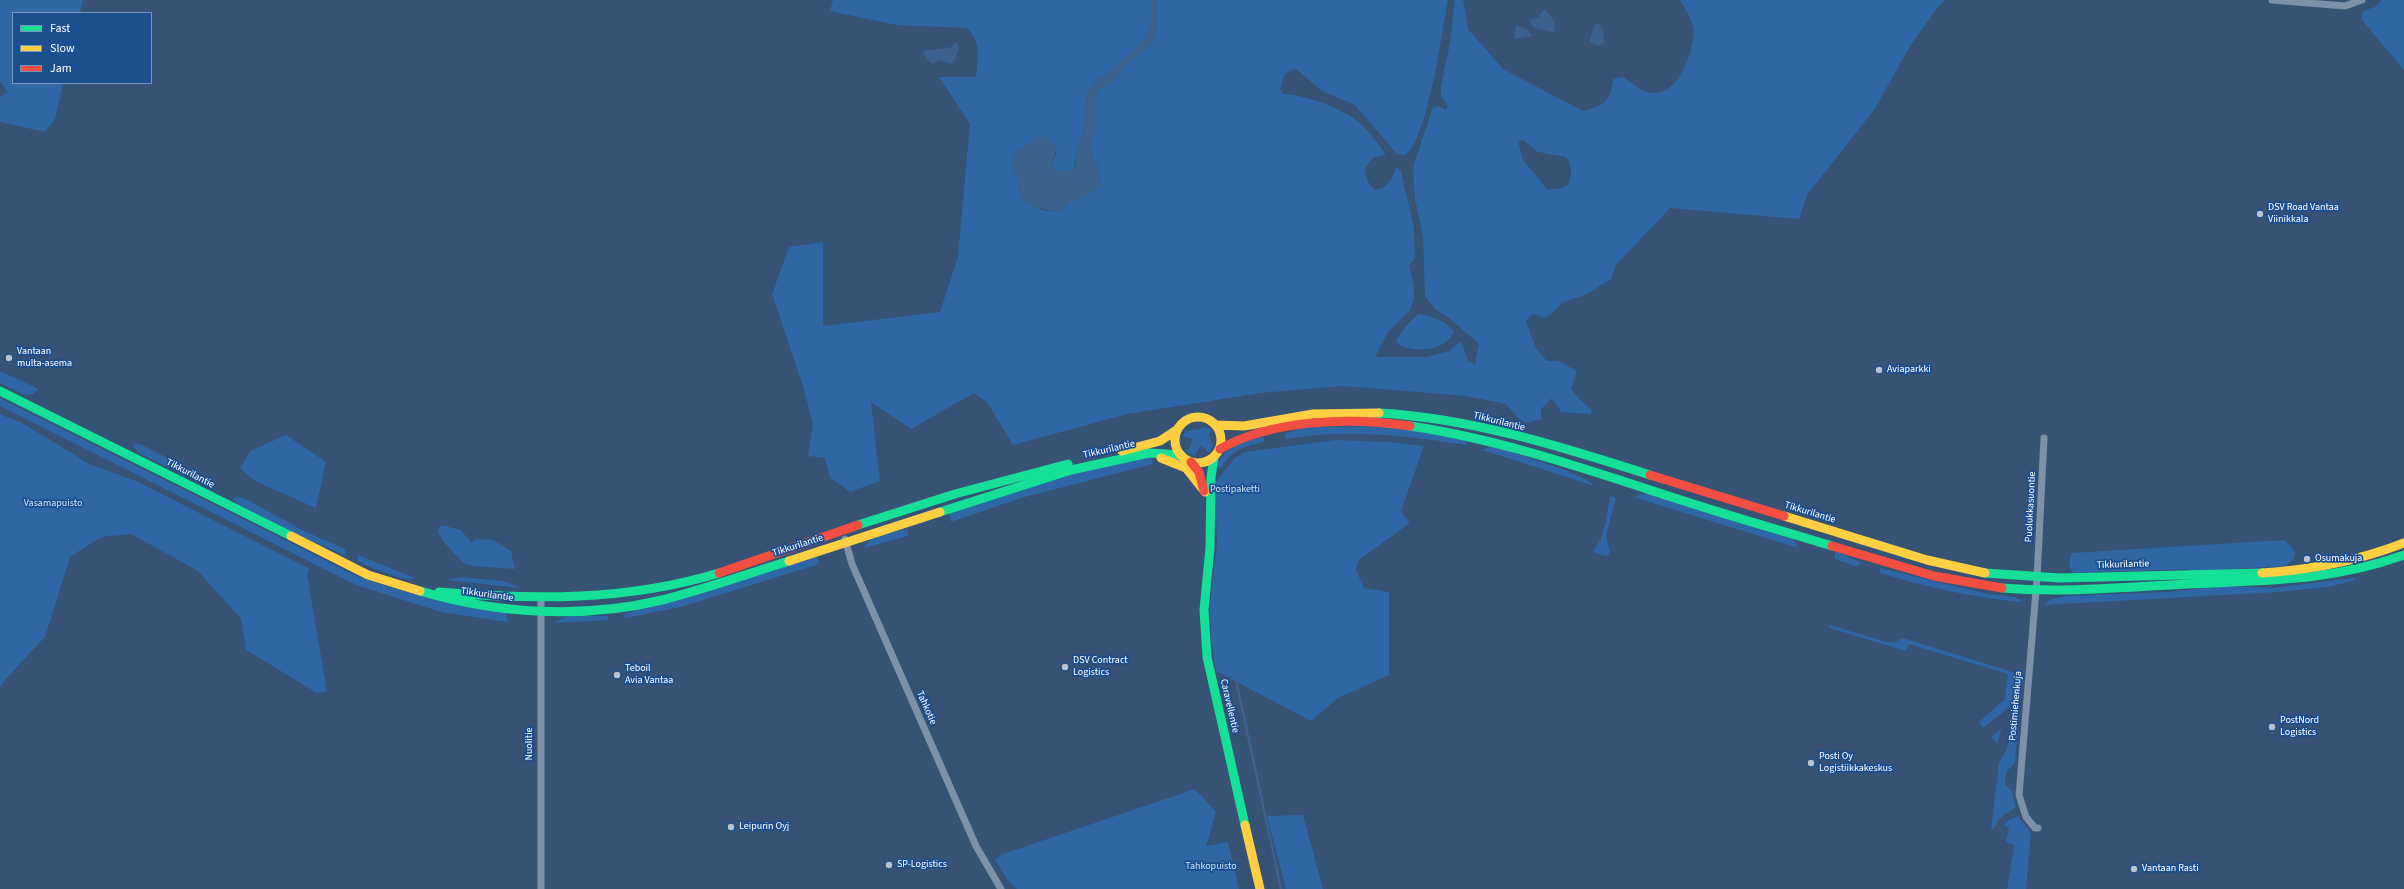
<!DOCTYPE html>
<html>
<head>
<meta charset="utf-8">
<style>
	body { margin:0 }
	#map { position:relative; width:2404px; height:889px; overflow:hidden; background:#365274; font-family:"Source Sans 3",sans-serif }
	canvas { display:block }
	.legend { position:absolute; left:12px; top:12px; width:140px; height:72px; box-sizing:border-box; background:#1b4f8f; border:1px solid #7695bc; margin:0; padding:5px 7px; list-style:none; font-size:12px; color:#fff }
	.legend li { display:flex; align-items:center; gap:8px; height:20px }
	.legend b { width:20px; border:1px solid #7695bc }
</style>
</head>
<body>
<div id="map">
<canvas width="2404" height="889"></canvas>
<ul class="legend">
<li><b style="height:5px;background:#16e098"></b>Fast</li>
<li><b style="height:5px;background:#ffcf43"></b>Slow</li>
<li><b style="height:5px;background:#f24e42"></b>Jam</li>
</ul>
</div>
<script>
const ctx = document.querySelector('canvas').getContext('2d');
ctx.lineJoin = 'round';
function fillPath(path, color) { ctx.fillStyle = color; ctx.fill(path, 'evenodd'); }
function stroke(path, color, width, dash) { ctx.strokeStyle = color; ctx.lineWidth = width; ctx.lineCap = dash ? 'butt' : 'round'; ctx.setLineDash(dash || []); ctx.stroke(path); }
function drawText(font, color, halo, rows, align = 'center') {
  ctx.font = font + ' "Source Sans 3",sans-serif'; ctx.lineWidth = 3.5; ctx.setLineDash([]); ctx.textBaseline = 'middle'; ctx.strokeStyle = halo; ctx.fillStyle = color; for (const [text, x, y, turn = 0] of rows) {
    ctx.save(); ctx.translate(x, y); ctx.rotate((+turn || 0) * Math.PI / 180); ctx.textAlign = isNaN(turn) ? turn : align; if (halo) ctx.strokeText(text, 0, 0); ctx.fillText(text, 0, 0); ctx.restore();
  }
}
fillPath(new Path2D(`
	M 0,0 L 83,0 L 80,13 L 13,13 L 13,83 L 63,83 L 55,119 L 45,132 L 0,122 L 0,97 L 8,92 L 0,81 Z
	M 833,0 L 1151,0 L 1151,23 L 1145,39 L 1108,74 L 1100,77 L 1087,92 L 1083,135 L 1079,144 L 1073,171 L 1068,172 L 1056,170 L 1052,163 L 1057,152 L 1037,137 L 1015,154 L 1014,170 L 1018,179 L 1019,193 L 1023,200 L 1042,210 L 1059,212 L 1071,201 L 1083,198 L 1101,186 L 1097,164 L 1093,159 L 1090,145 L 1095,130 L 1095,98 L 1098,90 L 1115,81 L 1125,66 L 1153,42 L 1156,34 L 1157,0 L 1448,0 C 1443,27 1427,143 1405,155 L 1397,154 L 1355,105 L 1322,91 L 1296,69 L 1293,69 L 1285,74 L 1280,89 L 1283,94 C 1310,96 1348,109 1367,130 C 1374,138 1380,147 1386,155 L 1374,157 L 1365,168 L 1367,180 L 1374,190 C 1386,189 1394,180 1395,167 L 1401,171 L 1414,228 L 1415,258 L 1409,265 L 1414,287 L 1414,300 L 1410,310 L 1388,332 L 1375,357 L 1426,357 L 1449,351 L 1461,341 L 1468,361 L 1475,364 L 1479,344 L 1448,317 L 1435,309 L 1425,296 L 1423,237 L 1415,199 L 1413,167 L 1433,107 L 1439,106 L 1446,110 L 1448,106 L 1441,96 L 1441,86 L 1450,43 L 1455,0 L 1463,0 L 1468,29 L 1503,69 L 1583,111 C 1604,106 1611,101 1613,79 L 1623,77 C 1633,83 1641,93 1653,93 C 1679,95 1693,52 1694,31 C 1694,23 1684,8 1680,0 L 1945,0 L 1935,11 L 1910,46 L 1874,110 L 1807,195 L 1799,219 L 1670,208 L 1616,265 L 1611,279 L 1587,294 L 1562,303 L 1550,315 L 1543,318 L 1535,314 L 1530,316 L 1526,322 L 1536,348 L 1547,361 L 1559,361 L 1577,371 L 1571,389 L 1580,400 L 1592,410 L 1590,414 L 1561,412 L 1552,398 L 1541,409 L 1541,419 L 1526,423 L 1519,419 L 1506,404 L 1466,396 L 1343,386 L 1261,393 L 1127,414 L 1013,445 L 987,402 L 974,393 L 911,429 L 871,402 L 880,481 L 850,492 L 830,477 L 825,458 L 808,456 L 813,424 L 803,386 L 772,294 L 789,247 L 823,242 L 823,326 L 940,312 L 958,256 L 970,124 L 939,77 L 976,77 C 978,57 981,44 968,28 L 896,25 L 830,11 ZM 1523,140 L 1538,152 L 1566,157 C 1573,166 1572,175 1568,185 L 1560,189 L 1547,189 L 1523,160 L 1518,141 Z
	M 2382,0 L 2404,0 L 2404,70 L 2361,19 L 2363,11 L 2375,7 Z
	M 1418,314 C 1430,315 1448,322 1454,332 C 1446,351 1415,353 1399,345 L 1396,341 L 1404,328 Z
	M 0,371 L 39,389 L 33,394 L 25,395 L 0,383 Z
	M 0,398 L 357,576 C 409,595 453,604 507,613 L 507,622 L 441,612 L 356,585 L 0,406 Z
	M 0,414 L 24,424 L 89,464 L 136,481 L 310,569 L 307,575 L 327,691 L 317,693 L 246,650 L 241,619 L 198,571 L 131,534 L 101,537 L 70,557 L 45,637 L 3,682 L 0,688 Z
	M 1388,426 L 1464,440 L 1467,445 C 1407,436 1347,428 1286,439 L 1285,434 L 1304,427 Z
	M 1202,427 L 1209,428 L 1211,431 L 1209,435 L 1213,446 L 1209,453 L 1201,445 L 1195,454 L 1195,457 L 1185,450 L 1189,449 L 1193,439 L 1182,436 L 1186,431 L 1200,429 Z
	M 286,435 L 326,462 L 316,508 L 255,481 L 240,468 L 250,451 Z
	M 1264,437 L 1264,442 C 1244,446 1232,450 1221,468 L 1217,467 C 1222,447 1246,440 1264,437 Z
	M 1335,440 L 1389,442 L 1424,446 L 1401,511 L 1410,523 L 1359,560 L 1356,570 L 1364,588 L 1389,592 L 1389,675 L 1338,698 L 1311,721 L 1216,671 L 1211,641 L 1210,603 L 1217,544 L 1215,483 L 1235,458 L 1245,452 Z
	M 135,444 L 142,445 L 190,470 L 193,476 L 185,476 L 139,453 L 133,446 Z
	M 1491,446 C 1506,450 1591,476 1594,486 L 1483,450 Z
	M 1151,457 L 1153,464 L 1021,498 L 951,522 L 949,513 L 1091,468 Z
	M 1642,494 L 1649,494 L 1793,539 L 1798,548 L 1633,497 Z
	M 1610,496 L 1616,498 L 1606,535 L 1610,554 L 1606,556 L 1593,552 L 1601,538 L 1606,522 Z
	M 235,497 L 244,498 L 302,530 L 345,549 L 346,556 L 305,538 L 236,503 L 233,499 Z
	M 441,525 L 461,530 L 472,543 L 476,539 L 493,540 L 511,551 L 515,569 L 472,566 L 463,563 L 443,541 L 438,531 Z
	M 908,529 L 908,536 L 864,548 C 872,533 893,532 908,529 Z
	M 2285,540 L 2295,552 L 2294,558 L 2286,566 L 2193,571 L 2186,569 L 2073,573 C 2068,566 2069,561 2072,553 Z
	M 1835,551 L 1860,562 L 1860,565 L 1855,566 L 1835,559 Z
	M 358,555 L 415,578 C 407,584 368,566 358,561 Z
	M 817,556 L 819,564 L 681,607 L 625,618 L 624,614 Z
	M 1880,568 L 1988,594 L 2015,597 L 2023,602 C 1973,598 1927,587 1880,573 Z
	M 462,577 L 504,581 L 520,588 L 447,580 Z
	M 2355,578 L 2355,580 L 2349,582 L 2328,587 L 2279,592 L 2043,605 L 2051,599 L 2067,596 L 2168,592 L 2226,586 L 2271,588 Z
	M 570,616 L 608,616 L 609,620 L 555,623 L 562,618 Z
	M 1830,625 L 1886,642 L 1895,642 L 1903,638 L 2022,675 C 2025,701 2001,713 1983,728 L 1979,722 L 2005,699 L 2008,674 L 1909,644 L 1906,651 L 1830,628 Z
	M 2014,720 L 2018,726 L 2015,763 L 2007,771 L 2005,779 L 2005,784 L 2012,791 L 2016,807 L 2001,817 L 1993,829 L 1991,829 L 1999,763 L 2007,748 Z
	M 2002,728 L 1997,744 L 1991,737 Z
	M 1195,789 L 1216,812 L 1206,846 L 1228,842 L 1239,889 L 1017,889 L 1009,882 L 995,860 L 1003,854 Z
	M 1303,815 L 1323,889 L 1286,889 L 1267,816 Z
	M 2018,816 L 2031,833 L 2026,889 L 2007,889 L 2014,845 L 2006,842 L 2009,828 L 2004,825 L 2009,820 Z`), '#2f66a5');
fillPath(new Path2D(`
	M 1151,0 L 1157,0 L 1156,34 L 1153,42 L 1125,66 L 1115,81 L 1098,90 L 1095,99 L 1095,130 L 1090,145 L 1093,159 L 1097,164 L 1101,186 L 1083,198 L 1071,201 L 1058,212 L 1031,206 L 1023,200 L 1019,193 L 1018,179 L 1014,170 L 1012,162 L 1015,154 L 1037,137 L 1047,137 C 1057,146 1057,151 1052,163 L 1056,170 L 1068,172 L 1073,171 L 1076,165 L 1077,149 L 1083,135 L 1087,92 L 1100,77 L 1108,74 L 1145,39 L 1151,23 Z
	M 1546,10 L 1555,22 L 1554,33 C 1544,28 1534,33 1529,20 L 1539,17 L 1542,11 Z
	M 1595,24 L 1599,24 L 1603,30 L 1604,43 L 1598,46 L 1589,42 Z
	M 1516,25 L 1528,30 L 1532,36 L 1516,39 L 1514,36 Z
	M 955,42 L 959,47 L 955,60 L 950,64 L 939,60 L 933,64 L 928,61 L 923,54 L 924,51 L 952,47 Z`), '#3b618d');
stroke(new Path2D(`
	M 1236,680 L 1281,889`), '#3b618d', 2.5);
stroke(new Path2D(`
	M 2272,0 L 2345,6 L 2362,0
	M 845,539 L 852,564 L 976,846 L 1001,889
	M 541,599 L 541,889
	M 2038,828 L 2035,828 L 2026,817 L 2019,795 L 2037,578 L 2044,438`), '#7d92a8', 7);
stroke(new Path2D(`
	M 0,391 L 291,536
	M 1379,413 C 1471,418 1563,447 1650,475
	M 1410,426 C 1505,440 1594,472 1684,501 C 1733,517 1783,531 1832,546
	M 1214,458 L 1211,477 L 1210,548 L 1204,610 L 1207,657 L 1245,825
	M 940,512 L 1071,470 L 1149,453 L 1181,455
	M 858,525 L 955,494 L 1068,464
	M 1985,573 L 2060,578 L 2262,573
	M 2002,588 C 2064,593 2125,587 2187,584 C 2264,580 2329,582 2404,555
	M 420,591 C 497,614 583,619 662,600 C 705,589 747,574 789,561
	M 439,592 C 533,600 627,601 719,573`), '#16e098', 9);
stroke(new Path2D(`
	M1175 440a23 23 0 1 1 46 0a23 23 0 1 1-46 0Z
	M 1215,425 L 1244,426 L 1313,414 L 1379,413
	M 1122,451 L 1160,441 L 1178,429
	M 1161,458 L 1186,468 L 1205,492
	M 1784,516 L 1927,560 L 1985,573
	M 291,536 L 368,575 L 420,591
	M 789,561 L 940,512
	M 2262,573 C 2311,570 2358,561 2404,543
	M 1245,825 L 1260,889`), '#ffcf43', 9);
stroke(new Path2D(`
	M 1220,449 C 1273,419 1351,417 1410,426
	M 1191,462 L 1199,472 L 1204,491
	M 1650,475 L 1784,516
	M 1832,546 L 1934,576 L 2002,588
	M 719,573 L 858,525`), '#f24e42', 9);
for (const [x, y, r, color] of [
	[2260,214,4,"#b9c2ce"],
	[9,358,4,"#b9c2ce"],
	[1879,370,4,"#b9c2ce"],
	[2307,559,4,"#b9c2ce"],
	[1065,667,4,"#b9c2ce"],
	[617,675,4,"#b9c2ce"],
	[2272,727,4,"#b9c2ce"],
	[1811,763,4,"#b9c2ce"],
	[731,827,4,"#b9c2ce"],
	[889,865,4,"#b9c2ce"],
	[2134,869,4,"#b9c2ce"]
]) { const dot = new Path2D(); dot.arc(x, y, r, 0, 2 * Math.PI); ctx.fillStyle = color; ctx.fill(dot); stroke(dot, '#1b4f8f', 1.5); }
drawText('10px', '#fff', '#1b4f8f', [
	["DSV Road Vantaa",2268,208],
	["Viinikkala",2268,220],
	["Vantaan",17,352],
	["multa-asema",17,364],
	["Aviaparkki",1887,370],
	["Osumakuja",2315,559],
	["DSV Contract",1073,661],
	["Logistics",1073,673],
	["Teboil",625,669],
	["Avia Vantaa",625,681],
	["PostNord",2280,721],
	["Logistics",2280,733],
	["Posti Oy",1819,757],
	["Logistiikkakeskus",1819,769],
	["Leipurin Oyj",739,827],
	["SP-Logistics",897,865],
	["Vantaan Rasti",2142,869]
], 'left');
drawText('10px', '#fff', '#1b4f8f', [
	["Tikkurilantie",1499,422,14],
	["Tikkurilantie",1109,450,-13],
	["Tikkurilantie",190,474,27],
	["Puolukkasuontie",2031,507,-87],
	["Tikkurilantie",1810,513,17],
	["Tikkurilantie",798,546,-18],
	["Tikkurilantie",2123,565,-2],
	["Tikkurilantie",487,595,8],
	["Caravellentie",1229,706,77],
	["Postimiehenkuja",2016,706,-85],
	["Tahkotie",926,708,66],
	["Nuolitie",530,744,-90]
]);
drawText('10px', '#cfe3fa', '#1b4f8f', [
	["Postipaketti",1235,490],
	["Vasamapuisto",53,504],
	["Tahkopuisto",1211,867]
]);
</script>
</body>
</html>
